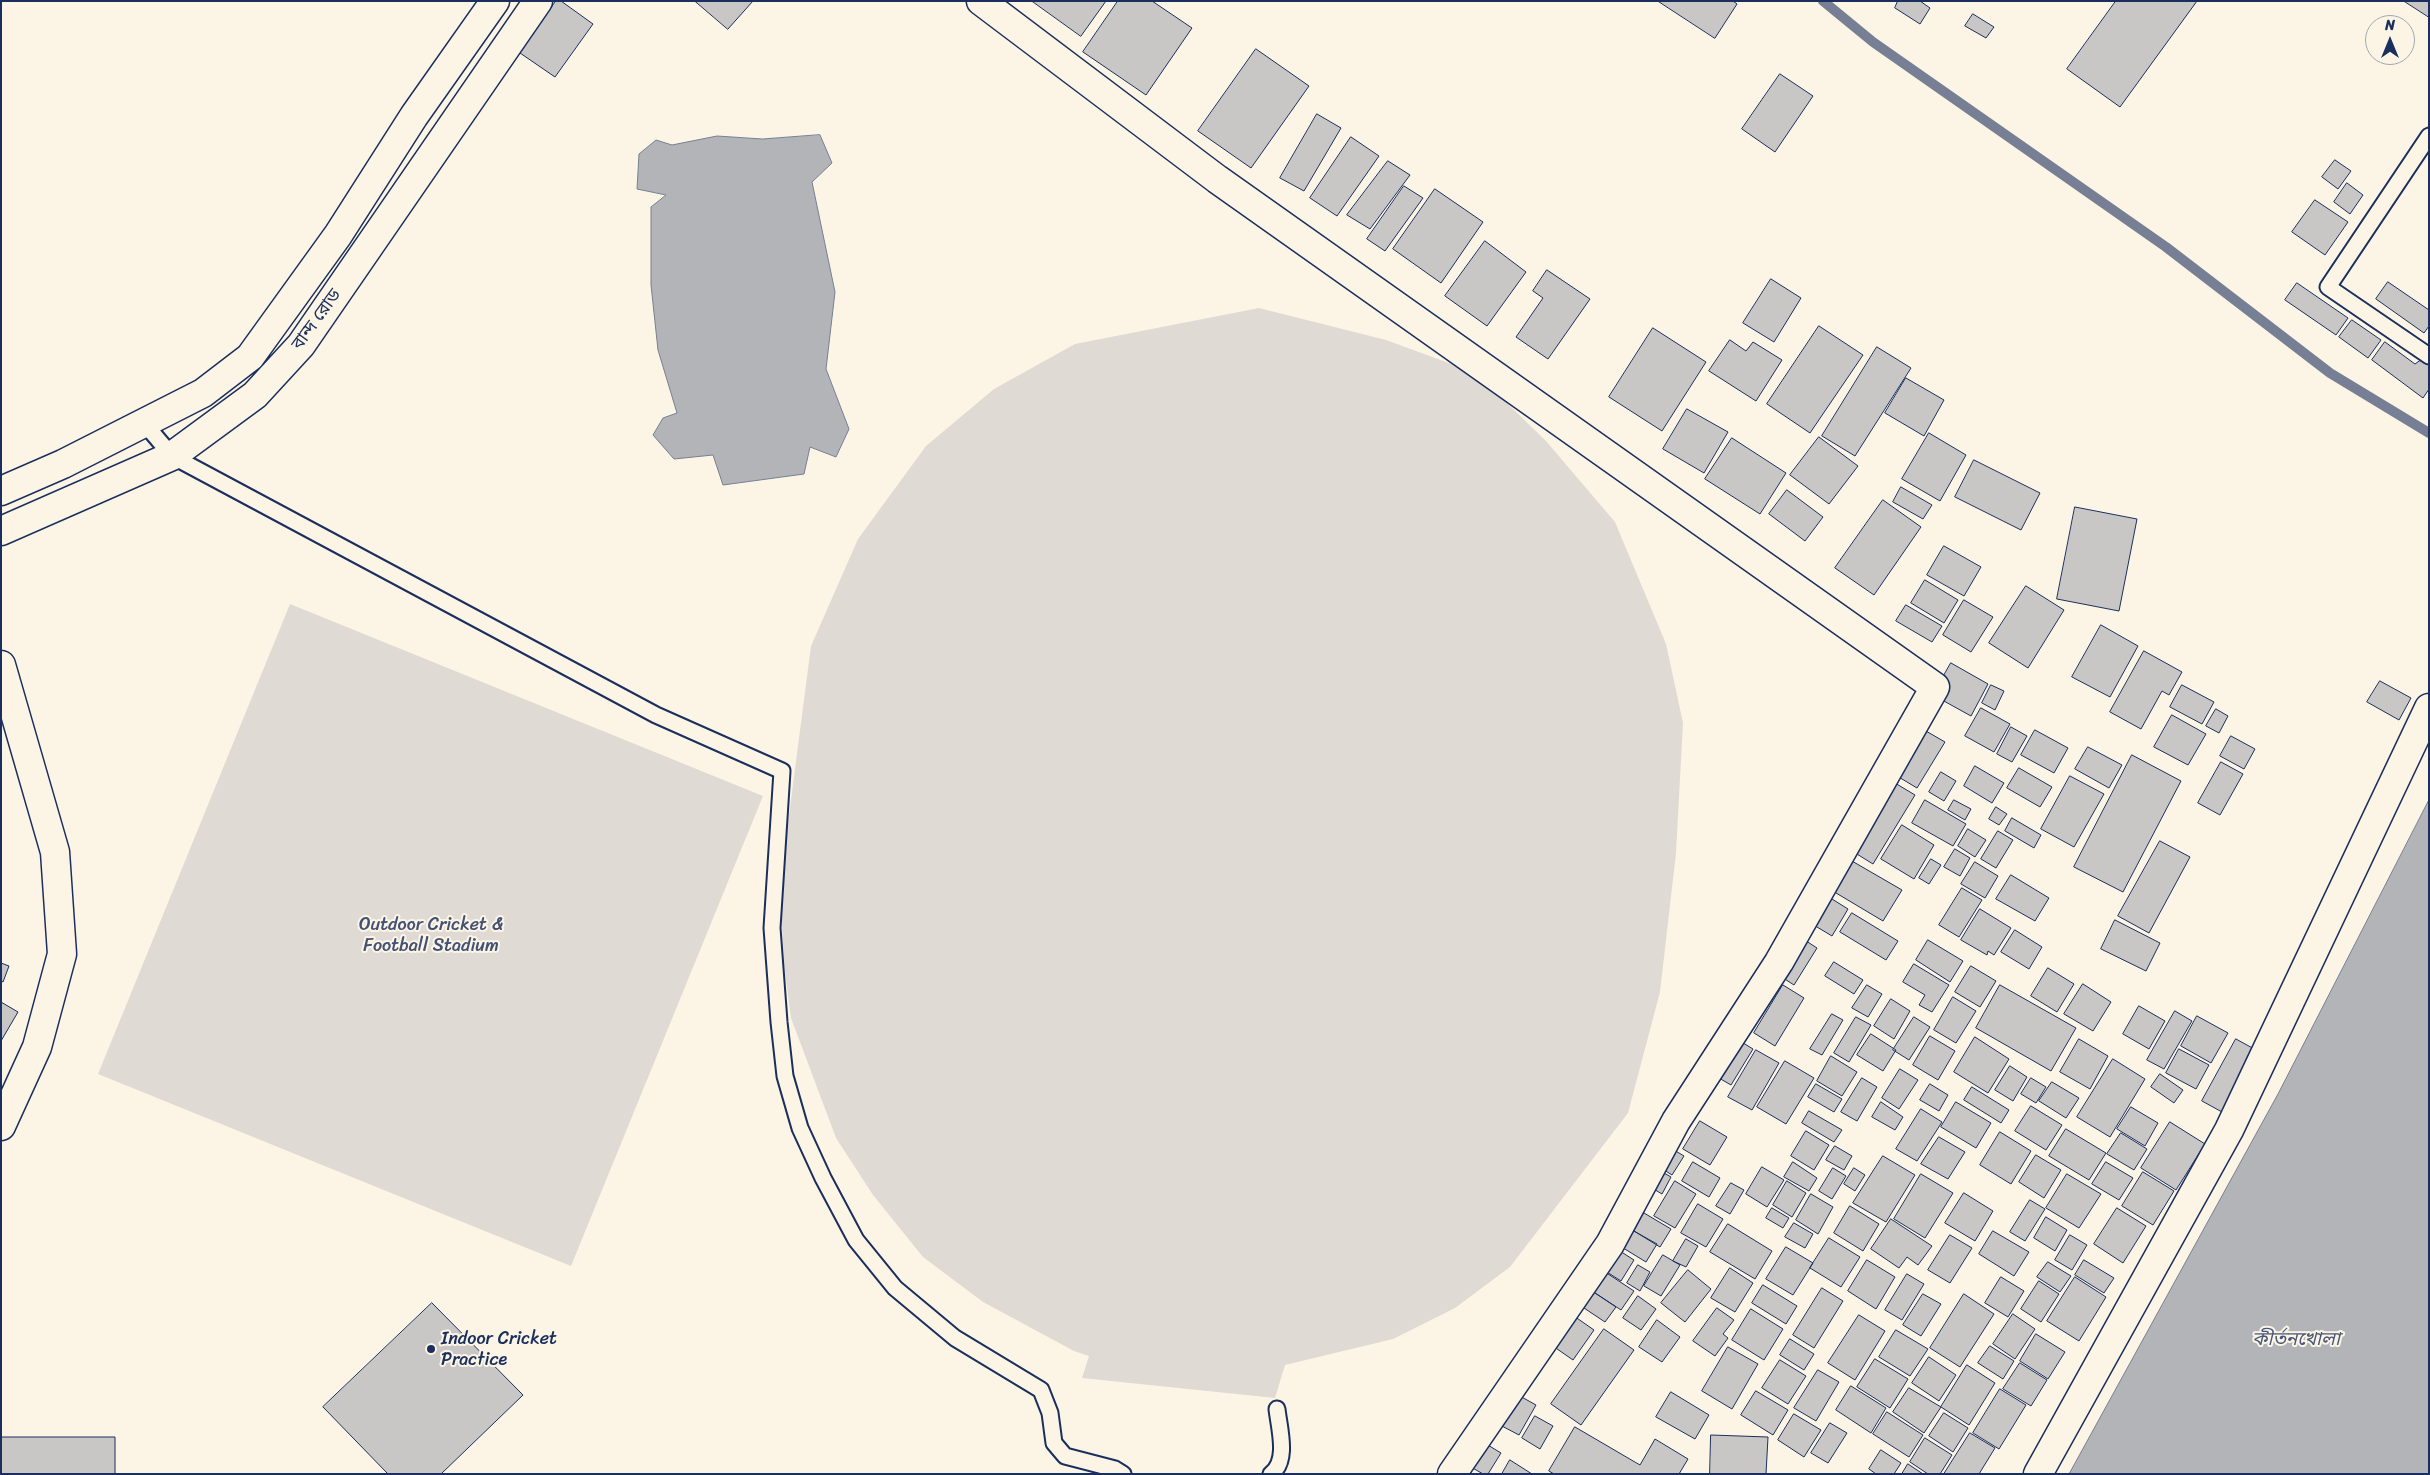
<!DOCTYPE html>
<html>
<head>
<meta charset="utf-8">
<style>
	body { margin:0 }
	#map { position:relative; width:2430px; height:1475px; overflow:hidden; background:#fcf5e5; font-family:Sriracha,sans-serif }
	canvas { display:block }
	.frame { position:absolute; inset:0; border:2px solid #1b2f5e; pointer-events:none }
	.north { position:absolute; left:2365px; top:15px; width:50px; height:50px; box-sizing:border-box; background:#fcf5e5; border:1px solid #a2a6af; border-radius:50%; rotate:0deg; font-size:14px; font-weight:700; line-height:20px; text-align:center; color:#1b2f5e }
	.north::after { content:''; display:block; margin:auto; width:18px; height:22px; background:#1b2f5e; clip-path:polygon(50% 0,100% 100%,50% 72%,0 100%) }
</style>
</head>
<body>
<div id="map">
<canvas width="2430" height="1475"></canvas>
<div class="frame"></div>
<div class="north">N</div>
</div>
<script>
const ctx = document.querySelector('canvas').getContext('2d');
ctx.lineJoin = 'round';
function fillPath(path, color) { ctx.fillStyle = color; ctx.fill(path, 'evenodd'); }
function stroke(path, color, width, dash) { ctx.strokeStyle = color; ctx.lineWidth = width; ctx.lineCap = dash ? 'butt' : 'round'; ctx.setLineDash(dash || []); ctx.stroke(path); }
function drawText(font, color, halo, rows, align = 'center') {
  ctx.font = font + ' Sriracha,"Noto Sans Bengali",sans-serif'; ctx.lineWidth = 4; ctx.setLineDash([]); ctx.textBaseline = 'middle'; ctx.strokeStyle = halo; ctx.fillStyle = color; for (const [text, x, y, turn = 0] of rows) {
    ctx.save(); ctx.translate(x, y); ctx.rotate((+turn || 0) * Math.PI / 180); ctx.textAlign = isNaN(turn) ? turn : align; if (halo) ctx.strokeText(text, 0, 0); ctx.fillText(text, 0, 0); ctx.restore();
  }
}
fillPath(new Path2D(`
	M 1259,308 L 1386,340 L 1476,373 L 1546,441 L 1615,522 L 1666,644 L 1683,723 L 1676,853 L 1660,992 L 1628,1113 L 1510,1267 L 1455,1308 L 1393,1339 L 1285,1365 L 1275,1398 L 1082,1378 L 1089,1356 L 1074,1351 L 983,1302 L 923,1257 L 873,1195 L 836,1138 L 791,1018 L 784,964 L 780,884 L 811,646 L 858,539 L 926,446 L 994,389 L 1075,344 Z
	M 290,604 L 763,796 L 571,1266 L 98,1074 Z`), '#dfdbd4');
const water = new Path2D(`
	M 820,135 L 832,163 L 812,182 L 835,292 L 826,369 L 849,429 L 836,457 L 810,447 L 804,474 L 723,485 L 713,455 L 674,459 L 653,435 L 663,418 L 677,413 L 658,350 L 651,285 L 651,207 L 666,195 L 637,189 L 639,154 L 656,140 L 672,145 L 717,136 L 762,139 Z
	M 2429,800 L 2429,1474 L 2069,1474 L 2278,1094 Z`);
fillPath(water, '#b2b4b8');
stroke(water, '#767f94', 1);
stroke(new Path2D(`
	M 1823,1 L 1873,42 L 2166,247 L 2330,373 L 2429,433`), '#767f94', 10);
const building = new Path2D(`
	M 556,1 L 561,1 L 593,24 L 555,77 L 520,53 Z
	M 695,1 L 753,1 L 728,29 Z
	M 1032,1 L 1106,1 L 1081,36 Z
	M 1118,1 L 1152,1 L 1192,28 L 1146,95 L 1083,52 Z
	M 1658,1 L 1733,1 L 1737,4 L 1715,38 Z
	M 1898,1 L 1920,1 L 1930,8 L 1920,24 L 1895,8 Z
	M 2116,1 L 2197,1 L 2120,107 L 2067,69 Z
	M 2404,1 L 2429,1 L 2429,17 Z
	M 1973,14 L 1994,27 L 1986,38 L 1965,26 Z
	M 1256,49 L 1309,86 L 1251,168 L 1198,131 Z
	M 1780,74 L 1813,96 L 1775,152 L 1742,129 Z
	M 1317,114 L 1341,128 L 1304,191 L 1280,178 Z
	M 1351,137 L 1379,156 L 1337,216 L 1310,198 Z
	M 2335,160 L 2351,171 L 2338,189 L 2322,177 Z
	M 1388,161 L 1410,175 L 1370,229 L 1347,215 Z
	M 2347,183 L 2363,195 L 2350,214 L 2334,202 Z
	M 1404,186 L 1423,198 L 1385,251 L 1367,239 Z
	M 1435,189 L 1483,222 L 1441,283 L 1393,249 Z
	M 2315,200 L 2348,222 L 2325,255 L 2292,232 Z
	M 1485,241 L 1526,272 L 1487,326 L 1445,296 Z
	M 1547,270 L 1590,299 L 1548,359 L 1516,337 L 1543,298 L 1533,291 Z
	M 1771,279 L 1801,298 L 1774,342 L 1743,323 Z
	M 2388,282 L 2429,310 L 2429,326 L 2424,333 L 2376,299 Z
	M 2297,283 L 2348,318 L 2336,335 L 2285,300 Z
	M 2352,320 L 2381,340 L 2368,358 L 2339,337 Z
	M 1819,326 L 1863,355 L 1810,433 L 1767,404 Z
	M 1653,328 L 1706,362 L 1662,431 L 1609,397 Z
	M 1730,340 L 1746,351 L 1753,342 L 1782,360 L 1756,401 L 1709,371 Z
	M 2385,342 L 2415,364 L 2422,359 L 2429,362 L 2429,389 L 2423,398 L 2372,360 Z
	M 1877,347 L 1911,368 L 1855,456 L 1822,436 Z
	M 1906,378 L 1944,400 L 1924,436 L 1885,413 Z
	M 1687,409 L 1728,432 L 1704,473 L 1663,449 Z
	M 1929,433 L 1966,455 L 1940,501 L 1902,479 Z
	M 1819,437 L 1858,466 L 1829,504 L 1790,475 Z
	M 1732,438 L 1786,473 L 1760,514 L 1705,479 Z
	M 1974,460 L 2040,493 L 2021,530 L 1955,497 Z
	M 1901,487 L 1932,505 L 1923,519 L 1893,502 Z
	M 1787,490 L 1823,517 L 1805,541 L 1769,514 Z
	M 1883,500 L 1921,527 L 1874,595 L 1835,568 Z
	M 2075,507 L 2137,519 L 2119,611 L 2057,599 Z
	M 1944,546 L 1981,567 L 1964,596 L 1927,575 Z
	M 1925,580 L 1958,600 L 1944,623 L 1911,603 Z
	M 2026,586 L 2064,610 L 2028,668 L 1989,643 Z
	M 1964,600 L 1993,617 L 1971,652 L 1943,635 Z
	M 1906,605 L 1942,626 L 1932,642 L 1896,621 Z
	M 2101,625 L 2138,646 L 2110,697 L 2072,677 Z
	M 2144,651 L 2182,672 L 2169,695 L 2162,691 L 2141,729 L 2110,712 Z
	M 1951,663 L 1988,684 L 1971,716 L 1933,695 Z
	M 2380,681 L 2411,698 L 2399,720 L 2367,702 Z
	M 1991,685 L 2004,691 L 1995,710 L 1982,703 Z
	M 2182,685 L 2214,702 L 2202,724 L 2170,707 Z
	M 1981,708 L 2010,724 L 1994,752 L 1965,736 Z
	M 2216,709 L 2228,716 L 2219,733 L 2206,726 Z
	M 2172,715 L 2206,734 L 2188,765 L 2154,747 Z
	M 1919,727 L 1945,742 L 1917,788 L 1892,773 Z
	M 2011,727 L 2027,736 L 2012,762 L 1997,754 Z
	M 2035,730 L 2068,748 L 2054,773 L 2021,755 Z
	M 2231,736 L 2255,749 L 2244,769 L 2220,756 Z
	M 2088,747 L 2122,765 L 2109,788 L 2075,769 Z
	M 2132,755 L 2181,781 L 2123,892 L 2074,867 Z
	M 2221,762 L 2243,774 L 2220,815 L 2198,803 Z
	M 1975,766 L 2004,783 L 1992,803 L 1964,786 Z
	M 2019,768 L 2052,787 L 2040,807 L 2007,788 Z
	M 1941,772 L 1956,781 L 1944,801 L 1929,792 Z
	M 2070,776 L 2104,794 L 2074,847 L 2041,829 Z
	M 1885,777 L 1915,795 L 1873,864 L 1844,846 Z
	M 1925,800 L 1966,824 L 1953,846 L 1912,823 Z
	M 1954,800 L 1971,809 L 1965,820 L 1948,810 Z
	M 1996,807 L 2007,814 L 1999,825 L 1989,819 Z
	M 2012,818 L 2041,835 L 2034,848 L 2005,831 Z
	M 1902,825 L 1934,845 L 1914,879 L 1881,859 Z
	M 1968,829 L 1986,840 L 1975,857 L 1958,846 Z
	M 1998,831 L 2013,840 L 1996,868 L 1981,859 Z
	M 2160,841 L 2190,857 L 2149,933 L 2118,916 Z
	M 1955,849 L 1970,858 L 1960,876 L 1944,867 Z
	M 1845,857 L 1902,890 L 1883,921 L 1826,887 Z
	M 1931,859 L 1941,865 L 1929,884 L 1919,878 Z
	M 1975,862 L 1998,876 L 1985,898 L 1961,884 Z
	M 2011,875 L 2049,898 L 2035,921 L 1996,899 Z
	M 1962,888 L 1982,900 L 1959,937 L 1939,925 Z
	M 1824,894 L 1848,909 L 1832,936 L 1807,921 Z
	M 1980,909 L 2011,928 L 1994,955 L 1988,951 L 1987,955 L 1961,940 Z
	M 1852,913 L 1898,941 L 1886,960 L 1840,932 Z
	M 2115,920 L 2160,943 L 2146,971 L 2101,949 Z
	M 2015,930 L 2042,947 L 2029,969 L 2001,952 Z
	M 1800,937 L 1817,948 L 1794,985 L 1777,974 Z
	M 1928,940 L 1963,961 L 1950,982 L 1916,960 Z
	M 1834,962 L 1863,980 L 1854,994 L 1825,976 Z
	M 1,963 L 9,966 L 3,982 L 1,981 Z
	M 1914,964 L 1949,985 L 1932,1012 L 1919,1005 L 1925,995 L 1903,982 Z
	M 1971,966 L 1996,981 L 1980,1007 L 1955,992 Z
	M 2048,968 L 2074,984 L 2057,1012 L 2031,996 Z
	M 2083,984 L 2111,1002 L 2093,1031 L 2064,1014 Z
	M 1783,985 L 1804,998 L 1775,1046 L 1754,1033 Z
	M 1867,985 L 1882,994 L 1868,1017 L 1852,1008 Z
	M 2000,985 L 2076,1028 L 2051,1071 L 1976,1028 Z
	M 1953,997 L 1976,1011 L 1956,1043 L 1934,1030 Z
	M 1891,999 L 1910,1011 L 1894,1039 L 1874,1026 Z
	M 1,1002 L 18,1012 L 1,1041 Z
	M 2139,1006 L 2165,1021 L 2149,1049 L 2123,1034 Z
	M 2175,1011 L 2192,1021 L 2164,1069 L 2147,1060 Z
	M 1832,1014 L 1843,1020 L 1822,1055 L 1810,1049 Z
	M 2197,1016 L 2228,1033 L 2211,1063 L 2181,1046 Z
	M 1856,1017 L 1871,1025 L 1849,1062 L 1834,1053 Z
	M 1914,1017 L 1930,1027 L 1909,1060 L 1893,1050 Z
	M 1871,1034 L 1896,1050 L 1883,1071 L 1857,1055 Z
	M 1930,1036 L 1955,1051 L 1938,1080 L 1913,1065 Z
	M 1975,1037 L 2009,1059 L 1988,1093 L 1954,1072 Z
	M 1735,1038 L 1753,1049 L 1731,1085 L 1712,1074 Z
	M 2079,1039 L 2108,1056 L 2090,1089 L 2060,1072 Z
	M 2236,1039 L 2256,1050 L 2222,1112 L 2202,1101 Z
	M 2179,1049 L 2209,1065 L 2196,1089 L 2166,1073 Z
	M 1756,1050 L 1779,1063 L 1752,1110 L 1728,1097 Z
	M 1831,1056 L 1857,1072 L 1842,1096 L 1817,1081 Z
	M 2113,1059 L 2145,1079 L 2110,1137 L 2077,1117 Z
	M 1785,1061 L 1814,1078 L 1786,1124 L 1757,1107 Z
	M 2010,1066 L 2027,1077 L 2013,1101 L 1995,1090 Z
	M 1900,1069 L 1918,1080 L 1899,1109 L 1882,1098 Z
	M 2160,1074 L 2183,1090 L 2174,1103 L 2151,1087 Z
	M 1862,1078 L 1877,1087 L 1857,1121 L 1841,1112 Z
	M 2031,1078 L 2046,1087 L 2036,1103 L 2021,1094 Z
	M 2052,1082 L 2079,1098 L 2066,1118 L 2039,1101 Z
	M 1816,1084 L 1842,1099 L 1834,1112 L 1808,1097 Z
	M 1930,1084 L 1948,1095 L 1939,1111 L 1920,1100 Z
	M 1972,1087 L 2009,1110 L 2001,1123 L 1964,1100 Z
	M 1881,1102 L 1903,1117 L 1895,1130 L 1872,1117 Z
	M 1956,1102 L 1991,1123 L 1976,1148 L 1941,1127 Z
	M 2031,1106 L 2062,1125 L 2046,1150 L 2015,1131 Z
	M 2131,1107 L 2158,1123 L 2145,1146 L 2117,1129 Z
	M 1921,1109 L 1942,1122 L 1917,1161 L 1896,1149 Z
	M 1809,1111 L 1842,1130 L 1834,1142 L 1802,1123 Z
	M 1700,1121 L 1727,1137 L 1710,1165 L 1683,1149 Z
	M 2170,1122 L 2205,1144 L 2176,1190 L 2141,1168 Z
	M 2066,1129 L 2106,1153 L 2089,1180 L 2049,1156 Z
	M 1806,1131 L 1829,1145 L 1814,1170 L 1791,1156 Z
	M 2000,1132 L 2031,1151 L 2011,1184 L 1980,1165 Z
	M 2121,1133 L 2147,1149 L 2134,1170 L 2107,1154 Z
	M 1939,1137 L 1965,1152 L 1948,1179 L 1921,1164 Z
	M 1835,1146 L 1852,1156 L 1844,1170 L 1826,1160 Z
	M 1669,1147 L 1684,1156 L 1672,1175 L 1658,1166 Z
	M 2036,1155 L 2061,1170 L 2044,1198 L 2019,1182 Z
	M 1883,1156 L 1915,1175 L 1886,1222 L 1853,1203 Z
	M 1693,1162 L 1720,1178 L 1709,1197 L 1682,1181 Z
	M 1793,1162 L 1817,1178 L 1809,1191 L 1784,1177 Z
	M 2106,1162 L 2133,1178 L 2119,1200 L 2092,1184 Z
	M 1762,1167 L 1784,1180 L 1767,1207 L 1746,1194 Z
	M 1833,1168 L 1846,1176 L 1832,1199 L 1819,1191 Z
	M 1854,1168 L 1865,1175 L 1855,1191 L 1844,1184 Z
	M 1657,1169 L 1671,1177 L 1662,1194 L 1647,1185 Z
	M 2143,1172 L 2174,1191 L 2153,1225 L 2122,1206 Z
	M 1921,1174 L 1953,1193 L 1925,1238 L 1894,1219 Z
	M 2067,1174 L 2101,1194 L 2079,1228 L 2046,1208 Z
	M 1675,1181 L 1696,1194 L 1675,1228 L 1654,1216 Z
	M 1787,1181 L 1806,1193 L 1792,1217 L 1773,1205 Z
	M 1731,1183 L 1744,1190 L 1730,1214 L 1716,1206 Z
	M 1964,1193 L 1993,1211 L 1975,1241 L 1945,1223 Z
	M 1811,1194 L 1833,1207 L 1818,1234 L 1796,1220 Z
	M 2030,1200 L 2045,1209 L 2025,1241 L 2010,1232 Z
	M 1698,1204 L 1723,1219 L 1706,1247 L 1681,1233 Z
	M 1850,1206 L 1879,1224 L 1863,1251 L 1834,1233 Z
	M 1772,1208 L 1789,1218 L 1783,1228 L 1766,1218 Z
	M 2117,1208 L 2146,1226 L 2123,1263 L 2094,1244 Z
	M 1644,1213 L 1671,1229 L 1660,1247 L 1634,1231 Z
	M 2046,1217 L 2067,1230 L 2055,1251 L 2034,1238 Z
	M 1891,1219 L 1932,1246 L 1918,1265 L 1907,1257 L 1899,1268 L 1871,1249 Z
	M 1794,1223 L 1813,1234 L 1805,1248 L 1785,1237 Z
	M 1728,1224 L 1772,1251 L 1755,1279 L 1710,1252 Z
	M 1625,1226 L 1657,1244 L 1646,1262 L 1615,1243 Z
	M 1993,1231 L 2029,1252 L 2014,1276 L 1979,1254 Z
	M 1950,1235 L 1972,1248 L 1950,1283 L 1928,1270 Z
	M 2070,1235 L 2087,1245 L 2072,1270 L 2055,1260 Z
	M 1829,1238 L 1860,1257 L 1841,1287 L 1810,1268 Z
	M 1686,1239 L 1698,1246 L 1686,1267 L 1673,1261 Z
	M 1612,1246 L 1634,1260 L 1621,1281 L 1599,1267 Z
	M 1786,1247 L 1813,1263 L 1793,1295 L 1766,1279 Z
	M 1663,1255 L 1680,1265 L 1661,1296 L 1644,1286 Z
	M 1867,1260 L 1895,1277 L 1876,1309 L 1848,1291 Z
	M 2084,1260 L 2114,1278 L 2104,1293 L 2075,1275 Z
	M 2048,1262 L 2071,1276 L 2060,1292 L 2037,1277 Z
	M 1638,1265 L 1650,1272 L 1640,1291 L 1627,1283 Z
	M 1599,1268 L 1634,1291 L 1621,1310 L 1586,1287 Z
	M 1730,1268 L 1753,1283 L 1735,1312 L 1711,1298 Z
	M 1688,1270 L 1711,1289 L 1685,1322 L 1661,1303 Z
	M 1907,1274 L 1924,1284 L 1902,1320 L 1885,1310 Z
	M 2001,1277 L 2024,1291 L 2008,1317 L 1985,1303 Z
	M 2075,1277 L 2106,1297 L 2079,1341 L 2047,1321 Z
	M 2039,1281 L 2059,1294 L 2041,1322 L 2021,1309 Z
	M 1763,1285 L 1797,1306 L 1786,1324 L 1752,1303 Z
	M 1586,1287 L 1616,1307 L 1605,1322 L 1575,1302 Z
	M 1822,1288 L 1843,1301 L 1814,1348 L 1793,1335 Z
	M 1923,1294 L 1941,1304 L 1921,1336 L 1903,1325 Z
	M 1964,1294 L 1994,1314 L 1960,1367 L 1930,1348 Z
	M 1638,1296 L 1656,1309 L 1641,1330 L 1623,1318 Z
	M 432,1303 L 523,1395 L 441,1474 L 388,1474 L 323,1407 Z
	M 1717,1308 L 1734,1320 L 1723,1334 L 1728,1338 L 1715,1356 L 1693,1341 Z
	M 1751,1309 L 1783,1329 L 1764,1360 L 1732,1340 Z
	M 1571,1314 L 1594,1330 L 1573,1360 L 1550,1344 Z
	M 2013,1314 L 2035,1329 L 2015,1359 L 1993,1344 Z
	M 1859,1315 L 1885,1331 L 1855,1380 L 1828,1363 Z
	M 1657,1320 L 1680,1337 L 1662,1362 L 1639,1347 Z
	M 1604,1329 L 1634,1350 L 1581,1425 L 1551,1404 Z
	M 1896,1330 L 1928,1349 L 1910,1376 L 1879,1357 Z
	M 2036,1334 L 2065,1352 L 2048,1379 L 2020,1361 Z
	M 1790,1339 L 1814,1354 L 1804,1370 L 1780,1355 Z
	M 1990,1346 L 2014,1361 L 2003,1379 L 1978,1363 Z
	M 1728,1347 L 1758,1364 L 1732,1409 L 1702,1391 Z
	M 1929,1357 L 1956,1375 L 1939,1401 L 1912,1383 Z
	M 1875,1359 L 1908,1379 L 1890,1408 L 1857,1387 Z
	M 1780,1360 L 1806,1376 L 1788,1404 L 1762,1388 Z
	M 2020,1363 L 2047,1380 L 2031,1406 L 2003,1389 Z
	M 1967,1365 L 1995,1383 L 1969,1425 L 1941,1407 Z
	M 1818,1370 L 1839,1382 L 1816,1421 L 1794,1408 Z
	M 1851,1386 L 1886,1408 L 1871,1433 L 1836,1410 Z
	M 1909,1388 L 1941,1407 L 1924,1433 L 1893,1412 Z
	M 2000,1389 L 2026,1405 L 1999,1449 L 1973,1433 Z
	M 1756,1391 L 1788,1410 L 1773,1435 L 1741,1415 Z
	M 1671,1392 L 1709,1415 L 1695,1439 L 1656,1417 Z
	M 1518,1395 L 1536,1405 L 1519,1435 L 1500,1425 Z
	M 1887,1412 L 1923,1435 L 1909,1457 L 1873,1434 Z
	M 1944,1413 L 1968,1428 L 1953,1452 L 1929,1436 Z
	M 1794,1414 L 1821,1430 L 1804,1457 L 1778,1440 Z
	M 1535,1416 L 1553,1426 L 1540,1449 L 1522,1438 Z
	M 1830,1423 L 1847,1433 L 1828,1463 L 1811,1453 Z
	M 1575,1427 L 1640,1465 L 1655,1439 L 1688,1459 L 1679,1474 L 1554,1474 L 1549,1471 Z
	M 1970,1433 L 1995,1448 L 1979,1474 L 1944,1474 Z
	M 1711,1435 L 1768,1437 L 1766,1474 L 1710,1474 Z
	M 1,1437 L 115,1437 L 115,1474 L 1,1474 Z
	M 1925,1438 L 1952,1455 L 1940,1474 L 1928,1474 L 1910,1462 Z
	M 1478,1439 L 1501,1453 L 1488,1474 L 1483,1474 L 1464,1463 Z
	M 1881,1450 L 1901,1463 L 1894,1474 L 1876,1474 L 1869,1469 Z
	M 1510,1460 L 1532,1474 L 1502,1474 Z
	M 1908,1464 L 1923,1474 L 1902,1474 Z`);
fillPath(building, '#c8c7c6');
stroke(building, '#1b2f5e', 1);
const service = new Path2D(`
	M 2429,136 L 2328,287 L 2429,356
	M 145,424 L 172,456 L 656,715 L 782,771 L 772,928 L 779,1022 L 785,1076 L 800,1128 L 823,1178 L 856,1240 L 895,1288 L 955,1338 L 1041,1390 L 1050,1413 L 1054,1443 L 1065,1456 L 1115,1469 L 1123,1474
	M 1271,1474 C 1289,1461 1279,1428 1277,1409`);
const minor = new Path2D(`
	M 981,1 L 1217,179 L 1935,687 L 1779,962 L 1676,1121 L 1610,1244 L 1452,1474
	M 1,665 L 55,852 L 62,954 L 37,1047 L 1,1126
	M 2038,1474 L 2229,1130 L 2429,708`);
const trunk = new Path2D(`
	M 1,491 L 63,464 L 203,393 L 250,357 L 338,235 L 414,116 L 495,1
	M 1,531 L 172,456 L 255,395 L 301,345 L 538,1`);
stroke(service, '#1b2f5e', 19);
stroke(minor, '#1b2f5e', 31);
stroke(trunk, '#1b2f5e', 31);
stroke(service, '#fcf5e5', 15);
stroke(minor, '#fcf5e5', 28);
stroke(trunk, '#fcf5e5', 28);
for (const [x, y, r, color] of [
	[431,1349,5,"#1b2f5e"]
]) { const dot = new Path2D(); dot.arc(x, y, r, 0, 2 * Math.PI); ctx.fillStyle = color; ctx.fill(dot); stroke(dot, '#fcf5e5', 2); }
drawText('18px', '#1b2f5e', '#fcf5e5', [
	["বান্দ রোড",317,320,-54]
]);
drawText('18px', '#425176', '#fcf5e5', [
	["Outdoor Cricket &",431,925],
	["Football Stadium",431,946]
]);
drawText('18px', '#1b2f5e', '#fcf5e5', [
	["Indoor Cricket",441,1339],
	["Practice",441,1360]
], 'left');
drawText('italic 19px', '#485779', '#fcf5e5', [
	["কীর্তনখোলা",2296,1340]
]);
</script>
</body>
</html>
